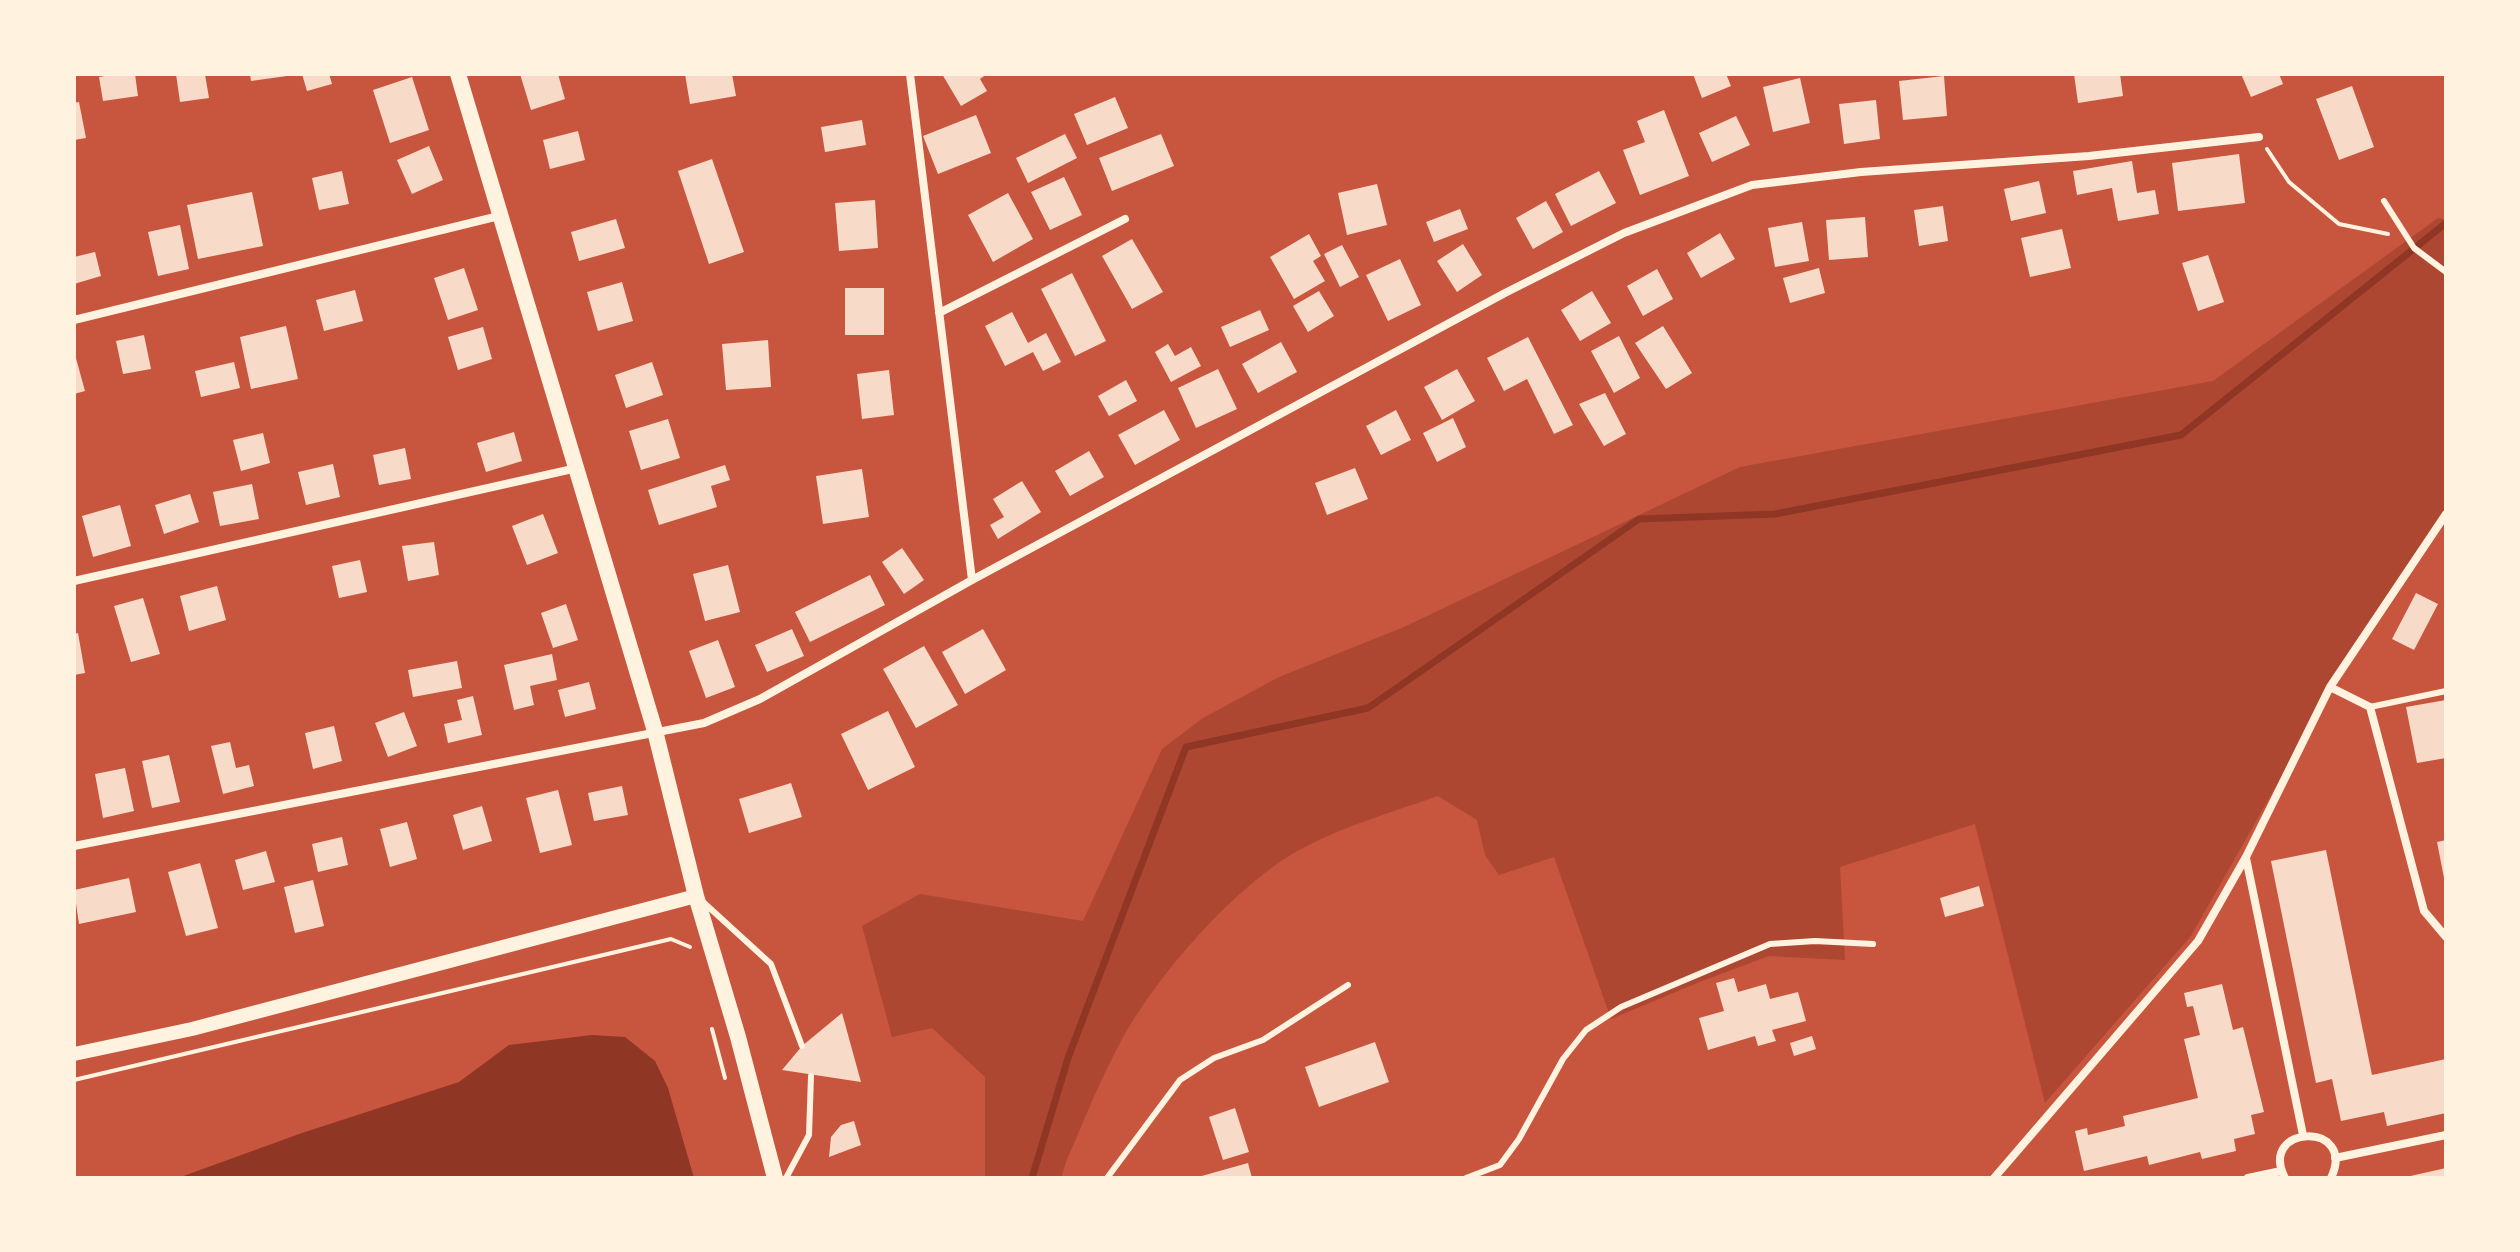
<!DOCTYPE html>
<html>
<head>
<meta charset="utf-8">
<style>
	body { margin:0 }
	#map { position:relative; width:2520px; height:1252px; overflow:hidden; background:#c8553d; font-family:"Noto Sans",sans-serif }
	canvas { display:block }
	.frame { position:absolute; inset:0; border:76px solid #fff3e0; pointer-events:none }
</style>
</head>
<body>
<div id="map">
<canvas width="2520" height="1252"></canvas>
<div class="frame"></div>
</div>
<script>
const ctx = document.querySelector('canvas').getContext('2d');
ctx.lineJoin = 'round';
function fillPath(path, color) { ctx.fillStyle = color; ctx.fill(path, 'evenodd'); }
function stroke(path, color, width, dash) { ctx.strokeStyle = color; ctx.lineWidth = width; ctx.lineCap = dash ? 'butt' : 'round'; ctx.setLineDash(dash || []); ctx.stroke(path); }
fillPath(new Path2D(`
	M 2438,218 L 2446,220 L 2446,514 L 2332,687 L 2191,936 L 2045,1103 L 1975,824 L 1840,867 L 1845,960 L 1769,956 L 1702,981 L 1611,1019 L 1554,857 L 1499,875 L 1485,855 L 1477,820 L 1438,796 C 1392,812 1344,826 1301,849 C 1235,885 1154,978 1119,1045 C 1099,1082 1083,1123 1066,1162 L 1061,1178 L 985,1178 L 985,1077 L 932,1028 L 892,1037 L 862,926 L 920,894 L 1083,921 L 1162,749 L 1203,718 L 1279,677 L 1404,627 L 1740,467 L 2213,381 Z`), '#ae4732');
fillPath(new Path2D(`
	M 592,1035 L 625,1037 L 655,1061 L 668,1088 L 694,1178 L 178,1178 L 302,1133 L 459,1082 L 509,1045 Z`), '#8f3625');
stroke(new Path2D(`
	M 1032,1178 L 1068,1058 L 1186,747 L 1368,708 L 1639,519 L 1775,514 L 2181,435 L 2446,223`), '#8f3625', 7);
fillPath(new Path2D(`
	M 117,74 L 135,74 L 138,96 L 103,101 L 99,77 Z
	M 176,74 L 205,74 L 209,98 L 180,102 Z
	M 250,74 L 287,74 L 287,76 L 251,81 Z
	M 302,74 L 329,74 L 332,84 L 307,91 Z
	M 520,74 L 558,74 L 565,99 L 531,110 Z
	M 685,74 L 732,74 L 736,96 L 690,104 Z
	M 942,74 L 987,74 L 980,79 L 987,91 L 961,106 Z
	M 1693,74 L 1726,74 L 1731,86 L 1702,98 Z
	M 2074,74 L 2120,74 L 2123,96 L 2078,103 Z
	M 2241,74 L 2279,74 L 2283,84 L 2251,97 Z
	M 1944,76 L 1947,116 L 1903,120 L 1899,81 Z
	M 412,77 L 429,130 L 390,143 L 373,90 Z
	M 1800,78 L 1810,123 L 1773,132 L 1763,87 Z
	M 2352,86 L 2374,147 L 2339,160 L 2316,99 Z
	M 1115,97 L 1128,128 L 1087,145 L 1074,114 Z
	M 1876,100 L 1880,139 L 1844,144 L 1839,104 Z
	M 79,102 L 86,138 L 74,140 L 74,103 Z
	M 1664,110 L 1689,176 L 1640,195 L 1623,150 L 1645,142 L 1637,121 Z
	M 976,115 L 991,153 L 938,174 L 923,136 Z
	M 1736,116 L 1750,145 L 1712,162 L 1699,133 Z
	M 862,120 L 866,145 L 825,152 L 821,127 Z
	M 578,131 L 585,160 L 550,169 L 543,140 Z
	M 1065,134 L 1077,158 L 1028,183 L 1016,158 Z
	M 1161,134 L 1174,166 L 1112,191 L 1099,158 Z
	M 429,146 L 443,180 L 412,194 L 397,160 Z
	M 2239,154 L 2245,203 L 2178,211 L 2172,163 Z
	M 712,159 L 744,252 L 709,264 L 678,171 Z
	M 2132,161 L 2137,193 L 2155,190 L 2159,214 L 2118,221 L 2112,188 L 2077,195 L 2073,171 Z
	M 342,171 L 349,204 L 319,210 L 312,178 Z
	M 1599,171 L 1616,203 L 1571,226 L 1555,194 Z
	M 1064,177 L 1082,215 L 1050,230 L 1031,192 Z
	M 2039,181 L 2046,213 L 2011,221 L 2004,189 Z
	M 1377,184 L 1387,225 L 1347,235 L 1338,193 Z
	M 252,192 L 263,246 L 198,259 L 187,205 Z
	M 1008,193 L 1033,239 L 993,262 L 968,215 Z
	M 875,200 L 878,248 L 839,251 L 835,203 Z
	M 1546,201 L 1563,232 L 1533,249 L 1516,218 Z
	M 1943,206 L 1948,241 L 1919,246 L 1914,210 Z
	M 1460,209 L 1468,229 L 1434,242 L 1426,222 Z
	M 1865,217 L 1868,257 L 1829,260 L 1826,220 Z
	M 616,219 L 625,248 L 579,261 L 571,232 Z
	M 1802,222 L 1809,261 L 1775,267 L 1768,228 Z
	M 180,225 L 189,269 L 158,276 L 148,232 Z
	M 2062,229 L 2071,268 L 2030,277 L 2021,238 Z
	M 1720,233 L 1735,259 L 1701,278 L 1687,253 Z
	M 1309,234 L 1321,256 L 1313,261 L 1325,281 L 1294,299 L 1270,257 Z
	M 1132,239 L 1163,292 L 1132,309 L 1102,256 Z
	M 1463,244 L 1482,275 L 1457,292 L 1437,261 Z
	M 1342,245 L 1359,277 L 1340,287 L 1324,254 Z
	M 95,252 L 101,276 L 74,284 L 74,257 Z
	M 2208,255 L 2224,302 L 2198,311 L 2182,263 Z
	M 1400,259 L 1421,305 L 1388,321 L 1366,275 Z
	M 464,268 L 478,310 L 448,320 L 434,278 Z
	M 1819,268 L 1825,293 L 1790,303 L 1783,278 Z
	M 1657,269 L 1673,299 L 1643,316 L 1627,286 Z
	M 1072,273 L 1106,341 L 1075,356 L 1041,289 Z
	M 622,282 L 633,321 L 598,331 L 587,292 Z
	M 845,288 L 884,288 L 884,335 L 845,335 Z
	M 355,290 L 363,321 L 324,331 L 316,300 Z
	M 1319,291 L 1334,316 L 1308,332 L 1293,306 Z
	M 1592,291 L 1611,323 L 1580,341 L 1561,310 Z
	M 1260,310 L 1269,330 L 1230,347 L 1221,327 Z
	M 1012,312 L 1028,343 L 1046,333 L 1061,362 L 1043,371 L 1033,352 L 1005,366 L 985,326 Z
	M 286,326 L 298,379 L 251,389 L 240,337 Z
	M 1663,326 L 1692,373 L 1666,389 L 1635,343 Z
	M 483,327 L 492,359 L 458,370 L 448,337 Z
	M 144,335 L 151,369 L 123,374 L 116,341 Z
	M 1619,336 L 1640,378 L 1614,393 L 1591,351 Z
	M 1528,337 L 1573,425 L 1554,434 L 1527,379 L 1504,391 L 1487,358 Z
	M 768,340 L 771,387 L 726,390 L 722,344 Z
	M 1281,342 L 1297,372 L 1258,393 L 1242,364 Z
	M 1168,344 L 1175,356 L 1191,347 L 1201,366 L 1171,382 L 1155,352 Z
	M 74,351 L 85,391 L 74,394 Z
	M 234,362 L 240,388 L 201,397 L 195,371 Z
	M 652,362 L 663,395 L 626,408 L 615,375 Z
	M 1218,369 L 1237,409 L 1196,428 L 1178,388 Z
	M 1457,369 L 1475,401 L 1442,420 L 1424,387 Z
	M 889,370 L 894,415 L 862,419 L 857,374 Z
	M 1126,380 L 1137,401 L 1109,416 L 1098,396 Z
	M 1605,393 L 1626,434 L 1604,446 L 1579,404 Z
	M 1164,410 L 1180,440 L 1135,465 L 1118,435 Z
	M 1396,410 L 1411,440 L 1381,455 L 1366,426 Z
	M 1453,418 L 1466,447 L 1437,462 L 1423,433 Z
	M 668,419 L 680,458 L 641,470 L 629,431 Z
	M 514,432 L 522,461 L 486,472 L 477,443 Z
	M 263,433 L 270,463 L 241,471 L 233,440 Z
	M 405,448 L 411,479 L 379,485 L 373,455 Z
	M 1089,451 L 1104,477 L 1070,496 L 1055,471 Z
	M 333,464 L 340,497 L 306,505 L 298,472 Z
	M 725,465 L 730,480 L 711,486 L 717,507 L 659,525 L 648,490 Z
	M 1355,468 L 1368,499 L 1327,515 L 1315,483 Z
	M 862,469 L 869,517 L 823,524 L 816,476 Z
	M 1022,481 L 1041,512 L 998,539 L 990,525 L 1004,517 L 993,499 Z
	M 252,484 L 259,519 L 220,526 L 213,492 Z
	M 190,494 L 199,522 L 164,534 L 155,505 Z
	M 120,505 L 131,546 L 93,557 L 82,516 Z
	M 543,514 L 558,553 L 527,565 L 512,526 Z
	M 434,542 L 439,575 L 408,581 L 402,546 Z
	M 902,548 L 924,580 L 904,594 L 882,562 Z
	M 360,560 L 367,592 L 339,598 L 332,566 Z
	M 728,565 L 740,612 L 705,621 L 693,574 Z
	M 870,575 L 885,605 L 810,642 L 795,612 Z
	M 217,586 L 226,620 L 189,631 L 180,596 Z
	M 2416,593 L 2438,604 L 2414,650 L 2392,639 Z
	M 143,598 L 160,654 L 131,662 L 114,606 Z
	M 566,604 L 578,640 L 553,648 L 541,613 Z
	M 792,629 L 804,656 L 767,672 L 755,645 Z
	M 983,629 L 1006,670 L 965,694 L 942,652 Z
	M 78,633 L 85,673 L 74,675 L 74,634 Z
	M 718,640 L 735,687 L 706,698 L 689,651 Z
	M 924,646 L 958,705 L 916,728 L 883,669 Z
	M 552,654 L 557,680 L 530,686 L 534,705 L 514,710 L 504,665 Z
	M 457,661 L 462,688 L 413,697 L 408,670 Z
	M 589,682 L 596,709 L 565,717 L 558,690 Z
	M 473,696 L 482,735 L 448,743 L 444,724 L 462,720 L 457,700 Z
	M 2446,700 L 2446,758 L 2417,763 L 2406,707 Z
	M 888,711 L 915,767 L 868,790 L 841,734 Z
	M 404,712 L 417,746 L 388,757 L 375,723 Z
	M 334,726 L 342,761 L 313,769 L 305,733 Z
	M 230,742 L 236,768 L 249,765 L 254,786 L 223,794 L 211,746 Z
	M 169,755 L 180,802 L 152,808 L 142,761 Z
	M 125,768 L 134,811 L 103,818 L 95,774 Z
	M 791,783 L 802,817 L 749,833 L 739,799 Z
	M 622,786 L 628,815 L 594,821 L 588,793 Z
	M 558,790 L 572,845 L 540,853 L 526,798 Z
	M 482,806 L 492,841 L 463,850 L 453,815 Z
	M 407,822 L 417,859 L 390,867 L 380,829 Z
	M 342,837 L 348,865 L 318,872 L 312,844 Z
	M 2446,840 L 2446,883 L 2445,883 L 2437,842 Z
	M 2326,850 L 2372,1075 L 2446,1059 L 2446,1113 L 2387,1126 L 2384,1112 L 2341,1121 L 2332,1079 L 2316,1083 L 2271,861 Z
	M 266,851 L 275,882 L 243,890 L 235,860 Z
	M 200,863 L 218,928 L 186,936 L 168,872 Z
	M 129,878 L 136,912 L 79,924 L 74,890 Z
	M 313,880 L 324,926 L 295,933 L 284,887 Z
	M 1979,886 L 1984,906 L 1945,917 L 1940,898 Z
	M 1734,978 L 1738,992 L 1766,984 L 1770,999 L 1798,992 L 1806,1021 L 1772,1030 L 1776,1041 L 1758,1046 L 1755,1036 L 1708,1050 L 1699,1018 L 1724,1011 L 1716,983 Z
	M 2222,984 L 2233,1030 L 2243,1027 L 2264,1112 L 2251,1115 L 2255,1134 L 2234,1139 L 2236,1151 L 2202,1159 L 2200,1152 L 2149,1165 L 2147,1156 L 2084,1171 L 2075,1131 L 2087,1128 L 2088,1135 L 2125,1126 L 2123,1116 L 2198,1098 L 2184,1039 L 2200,1035 L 2193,1006 L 2187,1007 L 2184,993 Z
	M 842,1013 L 861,1082 L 782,1070 L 802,1046 Z
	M 1812,1036 L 1816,1049 L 1794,1056 L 1790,1043 Z
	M 1375,1042 L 1389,1082 L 1319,1107 L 1305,1067 Z
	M 1235,1108 L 1249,1152 L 1223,1160 L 1209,1117 Z
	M 854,1121 L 861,1145 L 829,1157 L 831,1137 L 841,1125 Z
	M 1248,1163 L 1252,1178 L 1198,1178 L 1198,1177 Z
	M 2446,1168 L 2446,1178 L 2406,1178 L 2406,1177 Z`), '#f7dbc8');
stroke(new Path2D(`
	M 2267,149 L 2289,182 L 2339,224 L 2388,234
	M 712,1029 L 725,1078
	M 74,1080 L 671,939 L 690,947`), '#fff3e0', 4);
stroke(new Path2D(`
	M 2384,201 L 2414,248 L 2446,272
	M 2370,707 L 2446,691
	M 702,901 L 771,964 L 802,1046
	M 786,1178 L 809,1135 L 811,1076
	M 1107,1178 L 1180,1080 L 1214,1058 L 1263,1040 L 1348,985
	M 1466,1178 L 1500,1165 L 1519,1139 L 1563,1059 L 1586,1030 L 1621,1007 L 1770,944 L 1815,941 L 1873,944`), '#fff3e0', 6);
stroke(new Path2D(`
	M 910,74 L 972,580
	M 939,313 L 1125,219
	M 74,320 L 499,216
	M 74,581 L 577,468
	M 2330,687 L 2370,707 L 2424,911 L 2446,937
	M 74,846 L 704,723 L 760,699 L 972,580 L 1505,293 L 1624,233 L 1752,185 L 1861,172 L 2089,156 L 2259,137
	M 2246,858 L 2303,1135
	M 2335,1158 L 2446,1135
	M 1994,1178 L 2198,941 L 2246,857 L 2330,687 L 2446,514
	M 2248,1178 L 2281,1171
	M 2285,1178 C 2257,1124 2358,1121 2331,1178`), '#fff3e0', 8);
stroke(new Path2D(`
	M 74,1054 L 192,1029 L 696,896`), '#fff3e0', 14);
stroke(new Path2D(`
	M 458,74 L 655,731 L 696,896 L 738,1037 L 775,1178`), '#fff3e0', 16);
</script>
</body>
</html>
